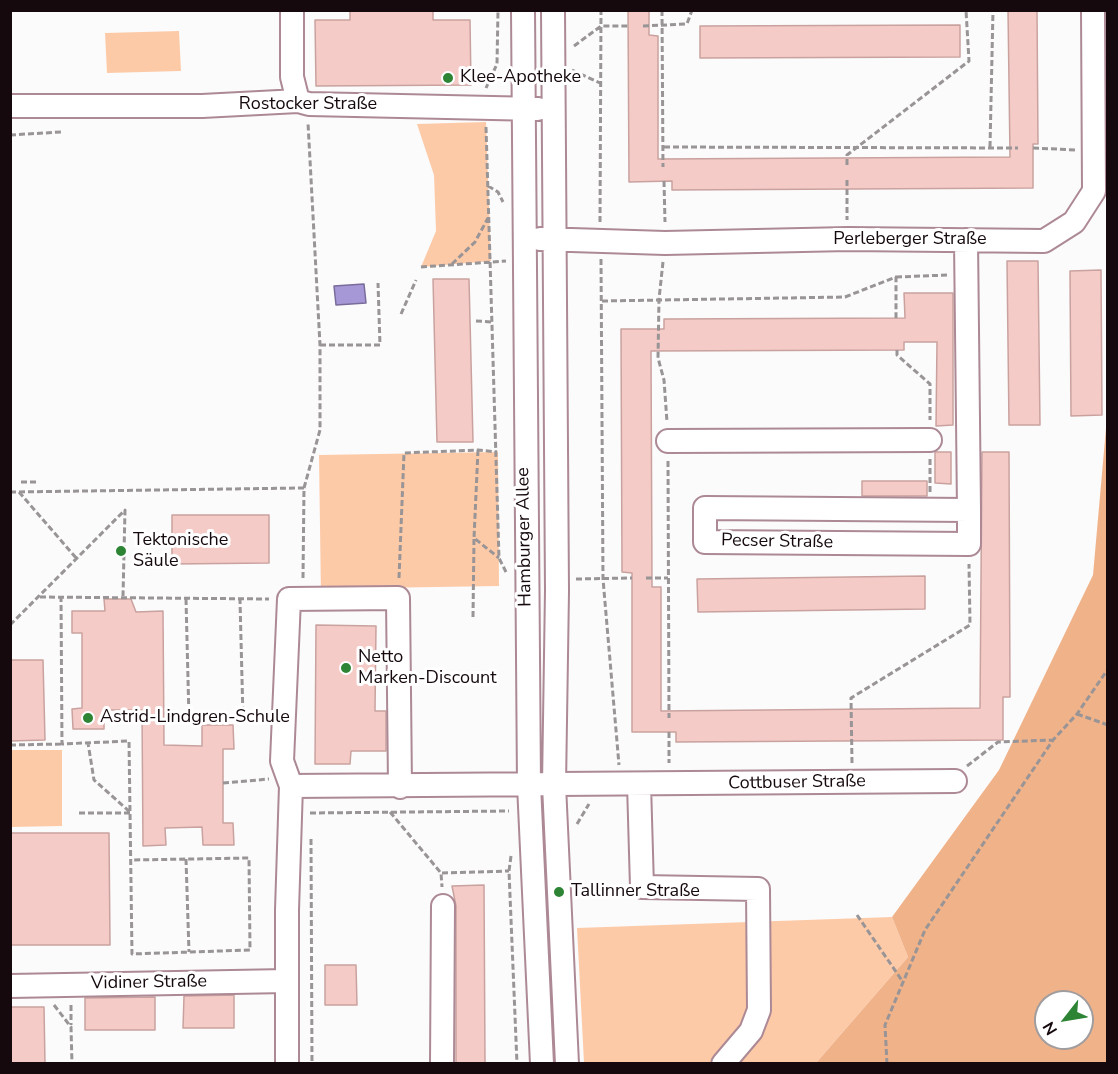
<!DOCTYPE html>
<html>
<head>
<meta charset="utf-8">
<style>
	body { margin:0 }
	#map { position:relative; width:1118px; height:1074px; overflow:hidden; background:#fbfbfb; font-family:"Nunito Sans",sans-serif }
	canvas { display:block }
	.frame { position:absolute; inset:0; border:12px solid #15090e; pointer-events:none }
	.north { position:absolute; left:1034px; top:990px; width:60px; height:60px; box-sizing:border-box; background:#fff; border:2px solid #a19d9f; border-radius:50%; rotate:239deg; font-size:16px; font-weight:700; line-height:24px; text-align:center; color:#15090e }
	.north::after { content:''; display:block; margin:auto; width:21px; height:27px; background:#2c8434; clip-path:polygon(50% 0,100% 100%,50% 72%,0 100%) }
</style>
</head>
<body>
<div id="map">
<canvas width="1118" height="1074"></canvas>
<div class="frame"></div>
<div class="north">N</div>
</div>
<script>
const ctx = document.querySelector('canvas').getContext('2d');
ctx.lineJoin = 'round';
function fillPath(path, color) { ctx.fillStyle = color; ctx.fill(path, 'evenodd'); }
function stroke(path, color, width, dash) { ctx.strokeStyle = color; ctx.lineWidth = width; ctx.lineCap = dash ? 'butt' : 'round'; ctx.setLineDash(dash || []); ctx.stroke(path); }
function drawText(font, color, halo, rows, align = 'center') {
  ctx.font = font + ' "Nunito Sans",sans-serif'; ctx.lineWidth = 6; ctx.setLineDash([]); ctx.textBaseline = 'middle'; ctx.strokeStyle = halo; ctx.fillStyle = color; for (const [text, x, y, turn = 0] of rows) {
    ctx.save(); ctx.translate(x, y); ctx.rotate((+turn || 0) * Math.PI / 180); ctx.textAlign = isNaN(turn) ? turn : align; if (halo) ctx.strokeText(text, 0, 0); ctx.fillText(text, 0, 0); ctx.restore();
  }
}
fillPath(new Path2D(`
	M 179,31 L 181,71 L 107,73 L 105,33 Z
	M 486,122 L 491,261 L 421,267 L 436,231 L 434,175 L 417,124 Z
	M 498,452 L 499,586 L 374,588 L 321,599 L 319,455 Z
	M 10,750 L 62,750 L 62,826 L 11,827 Z
	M 892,917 L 908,957 L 816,1063 L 584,1063 L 577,928 Z`), '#fdcaa8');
fillPath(new Path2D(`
	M 1107,417 L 1107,1063 L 816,1063 L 908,957 L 892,917 L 999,770 L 1093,575 ZM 1046,1002 L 1082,1002 L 1082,1038 L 1046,1038 Z`), '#f0b289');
const water = new Path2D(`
	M 364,284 L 366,303 L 336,305 L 334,286 Z`);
fillPath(water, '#a697d6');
stroke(water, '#7a6c9a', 1.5);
const building = new Path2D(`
	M 350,10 L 433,10 L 433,20 L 470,20 L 471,85 L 316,86 L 315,20 L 350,20 Z
	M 628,10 L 649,10 L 649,35 L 658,36 L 658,159 L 1010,157 L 1008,10 L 1037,10 L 1038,144 L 1033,144 L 1033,188 L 672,190 L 672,181 L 629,182 Z
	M 960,25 L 960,57 L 700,58 L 700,26 Z
	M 1007,261 L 1038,261 L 1040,425 L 1009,425 Z
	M 1101,270 L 1102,415 L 1071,416 L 1070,271 Z
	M 433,279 L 469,279 L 473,442 L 437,442 Z
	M 904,293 L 953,293 L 953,425 L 936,426 L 937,342 L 904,342 L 904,350 L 651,351 L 652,587 L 661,587 L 661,711 L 980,708 L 982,452 L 1009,452 L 1010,697 L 1003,697 L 1003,740 L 676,742 L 676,732 L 632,732 L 632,573 L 622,572 L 621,329 L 664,329 L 664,319 L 905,318 Z
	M 935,452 L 951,452 L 951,484 L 935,483 Z
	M 862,481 L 927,481 L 927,496 L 862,496 Z
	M 172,515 L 269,515 L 269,563 L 172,564 Z
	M 925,576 L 925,609 L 698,612 L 697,579 Z
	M 104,599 L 131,599 L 136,612 L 163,611 L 164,745 L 202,746 L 202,725 L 233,725 L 234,749 L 223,749 L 223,823 L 233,823 L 234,845 L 203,845 L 202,827 L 165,828 L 166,845 L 143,846 L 142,710 L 104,710 L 104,729 L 73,729 L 72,709 L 82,708 L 82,633 L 72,633 L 72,611 L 105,611 Z
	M 316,625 L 376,626 L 375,711 L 386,711 L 386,751 L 351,751 L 350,764 L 315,764 Z
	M 10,660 L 43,660 L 45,740 L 10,741 Z
	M 10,833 L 109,833 L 110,945 L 10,945 Z
	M 484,885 L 485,1064 L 456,1064 L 456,906 L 452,886 Z
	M 325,965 L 356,965 L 357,1005 L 325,1005 Z
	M 234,995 L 234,1028 L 183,1028 L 184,996 Z
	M 155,997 L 155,1030 L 85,1030 L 85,998 Z
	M 10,1007 L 44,1007 L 45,1064 L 11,1064 Z`);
fillPath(building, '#f4cbc7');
stroke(building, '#c9a29f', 1.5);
const minor = new Path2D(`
	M 292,10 L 292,77 L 298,101
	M 523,10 L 529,785 L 542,1064
	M 553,10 L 557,591 L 554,785 L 567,1064
	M 10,106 L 202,106 L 298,101 L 309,104 L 538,109
	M 540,239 L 665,243 L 848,239 L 1044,241 L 1074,222 L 1094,191 L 1093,10
	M 966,240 L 969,510 L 969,544 L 705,542 L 705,508 L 969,510
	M 668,441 L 930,440
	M 639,784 L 642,887 L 758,889 L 759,1010 L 751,1031 L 723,1064
	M 291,786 L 955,781
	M 10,986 L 287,981
	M 287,1064 L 287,910 L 291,786 L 282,761 L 289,599 L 398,598 L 400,787
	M 442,1064 L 443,906`);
stroke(minor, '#ac8995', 26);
stroke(new Path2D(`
	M 662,10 L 663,167
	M 643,26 L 687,24 L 692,10
	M 574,46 L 601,26 L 628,26
	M 572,70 L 600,83
	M 486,88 L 497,64 L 498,10
	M 486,127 L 499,558 L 506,572
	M 10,135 L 61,132
	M 664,147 L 1018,148
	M 990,147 L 993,10
	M 1033,148 L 1076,150
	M 847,165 L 847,155 L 969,61 L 966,10
	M 847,180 L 847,220
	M 664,181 L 665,222
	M 488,186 L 498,192 L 503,202
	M 600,222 L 601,10
	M 601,259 L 603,579 L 619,765
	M 663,262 L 659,299 L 658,358 L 664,380 L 667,422
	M 452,264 L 475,242 L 488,218
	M 421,267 L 506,261
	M 896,277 L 948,275
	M 602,301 L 845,297 L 896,277 L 896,318
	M 401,314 L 416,280
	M 476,321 L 493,322
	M 320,345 L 380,345 L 378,283
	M 897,350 L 897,355 L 930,384 L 930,420
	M 478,450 L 474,538 L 499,558
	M 930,459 L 930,492
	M 668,461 L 669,718
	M 21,482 L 36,482
	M 10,492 L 304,488
	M 19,492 L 77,559
	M 303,578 L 304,488 L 320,430 L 320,345 L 308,123
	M 399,578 L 404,453 L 478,450 L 497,452
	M 646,578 L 668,578
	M 576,579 L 632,578
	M 61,596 L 62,744 L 129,741 L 132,954 L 250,950 L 249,858 L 132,860
	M 40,597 L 269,599
	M 186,599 L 189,719 L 243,718 L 240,600
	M 473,617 L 474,538
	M 10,625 L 125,510 L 123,596
	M 1077,714 L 1108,725
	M 669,732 L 669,763
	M 10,745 L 62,744
	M 852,763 L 851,698 L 970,625 L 969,564
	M 967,766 L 998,742 L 1053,740
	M 223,783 L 269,779
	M 390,812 L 441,873 L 442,887
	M 79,813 L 131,813 L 94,780 L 88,743
	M 310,813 L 509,811
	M 577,824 L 589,804
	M 311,839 L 312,1064
	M 511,856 L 509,871 L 517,1064
	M 186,859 L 189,952
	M 442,873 L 509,871
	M 857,915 L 903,982
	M 54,1005 L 71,1027 L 72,1064
	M 71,1005 L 71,1025
	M 887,1064 L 885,1025 L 925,930 L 1053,740 L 1077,714 L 1108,669`), '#999496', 3, [6, 3]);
stroke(minor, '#fff', 22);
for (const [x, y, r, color] of [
	[448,78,6,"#2c8434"],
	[121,551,6,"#2c8434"],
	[346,668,6,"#2c8434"],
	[88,718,6,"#2c8434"],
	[559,892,6,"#2c8434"]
]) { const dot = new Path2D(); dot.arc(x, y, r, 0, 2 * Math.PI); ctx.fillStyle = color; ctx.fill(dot); stroke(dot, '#fff', 2); }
drawText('18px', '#15090e', '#fff', [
	["Klee-Apotheke",460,78],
	["Tektonische",133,541],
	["Säule",133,562],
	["Netto",358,658],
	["Marken-Discount",358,679],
	["Astrid-Lindgren-Schule",100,718],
	["Tallinner Straße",571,892]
], 'left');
drawText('18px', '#15090e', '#fff', [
	["Rostocker Straße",308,105],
	["Perleberger Straße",910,240],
	["Hamburger Allee",525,537,-91],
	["Pecser Straße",777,542,1],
	["Cottbuser Straße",797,783,-1],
	["Vidiner Straße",149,983,-1]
]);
</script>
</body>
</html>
